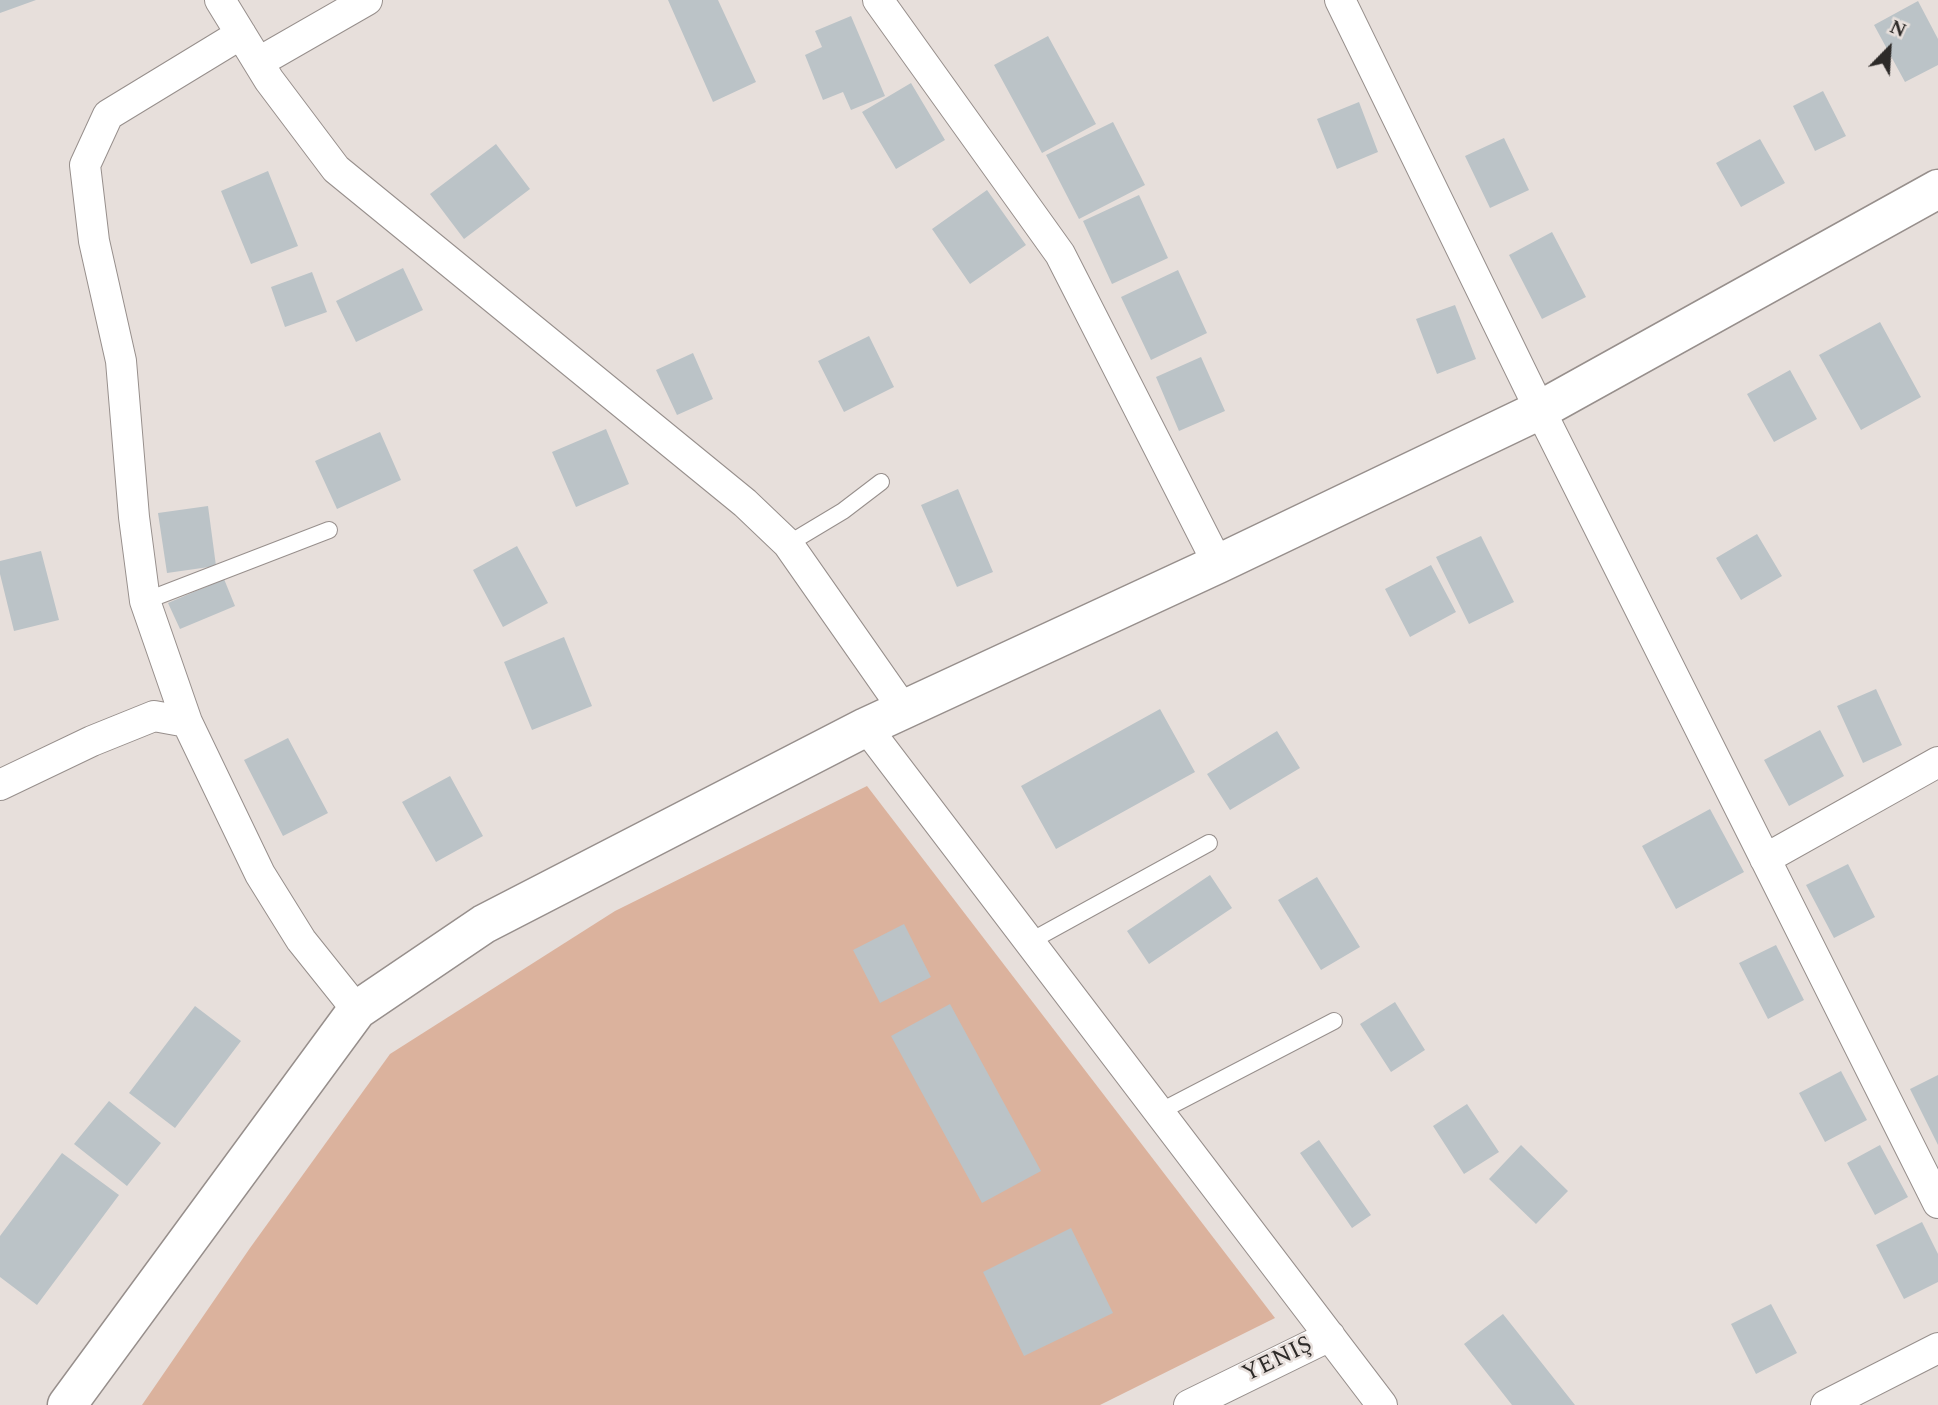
<!DOCTYPE html>
<html>
<head>
<meta charset="utf-8">
<style>
	body { margin:0 }
	#map { position:relative; width:1938px; height:1405px; overflow:hidden; background:#e7dfdb; font-family:Spectral,serif }
	canvas { display:block }
	.north { position:absolute; left:1854px; top:14px; width:70px; height:70px; -webkit-text-stroke:5px #e7dfdb; paint-order:stroke; rotate:24deg; font-size:19px; font-weight:700; line-height:28px; text-align:center; color:#2d2a28 }
	.north::after { content:''; display:block; margin:auto; width:24px; height:32px; background:#2d2a28; clip-path:polygon(50% 0,100% 100%,50% 72%,0 100%) }
</style>
</head>
<body>
<div id="map">
<canvas width="1938" height="1405"></canvas>
<div class="north">N</div>
</div>
<script>
const ctx = document.querySelector('canvas').getContext('2d');
ctx.lineJoin = 'round';
function fillPath(path, color) { ctx.fillStyle = color; ctx.fill(path, 'evenodd'); }
function stroke(path, color, width, dash) { ctx.strokeStyle = color; ctx.lineWidth = width; ctx.lineCap = dash ? 'butt' : 'round'; ctx.setLineDash(dash || []); ctx.stroke(path); }
function drawText(font, color, halo, rows, align = 'center') {
  ctx.font = font + ' Spectral,serif'; ctx.lineWidth = 5; ctx.setLineDash([]); ctx.textBaseline = 'middle'; ctx.strokeStyle = halo; ctx.fillStyle = color; for (const [text, x, y, turn = 0] of rows) {
    ctx.save(); ctx.translate(x, y); ctx.rotate((+turn || 0) * Math.PI / 180); ctx.textAlign = isNaN(turn) ? turn : align; if (halo) ctx.strokeText(text, 0, 0); ctx.fillText(text, 0, 0); ctx.restore();
  }
}
fillPath(new Path2D(`
	M 867,786 L 1275,1318 L 1100,1405 L 142,1405 L 250,1248 L 390,1054 L 615,911 Z`), '#dbb29d');
fillPath(new Path2D(`
	M 0,0 L 36,0 L 0,13 Z
	M 668,0 L 718,0 L 756,82 L 713,102 Z
	M 1918,1 L 1938,39 L 1938,65 L 1905,82 L 1874,25 Z
	M 851,16 L 885,96 L 851,110 L 843,92 L 823,100 L 805,55 L 822,47 L 815,31 Z
	M 1048,36 L 1096,124 L 1042,153 L 994,65 Z
	M 911,83 L 945,140 L 896,169 L 862,112 Z
	M 1823,91 L 1846,136 L 1815,151 L 1793,106 Z
	M 1359,102 L 1378,152 L 1337,169 L 1317,119 Z
	M 1113,122 L 1145,185 L 1079,219 L 1046,155 Z
	M 1504,138 L 1529,190 L 1490,208 L 1465,156 Z
	M 1760,139 L 1785,183 L 1741,207 L 1716,163 Z
	M 496,144 L 530,189 L 464,239 L 430,194 Z
	M 268,171 L 298,246 L 251,264 L 221,191 Z
	M 987,190 L 1026,245 L 970,284 L 932,229 Z
	M 1139,195 L 1168,258 L 1112,284 L 1083,221 Z
	M 1552,232 L 1586,297 L 1542,319 L 1509,255 Z
	M 403,268 L 423,310 L 356,342 L 336,301 Z
	M 1178,270 L 1207,333 L 1151,360 L 1121,297 Z
	M 312,272 L 327,312 L 285,327 L 271,287 Z
	M 1455,305 L 1476,359 L 1437,374 L 1416,319 Z
	M 1880,322 L 1921,397 L 1861,430 L 1819,355 Z
	M 869,336 L 894,387 L 844,412 L 818,361 Z
	M 693,353 L 713,399 L 677,415 L 656,370 Z
	M 1201,357 L 1225,411 L 1179,431 L 1156,377 Z
	M 1790,370 L 1817,419 L 1774,442 L 1747,394 Z
	M 606,429 L 629,484 L 576,507 L 552,452 Z
	M 380,432 L 401,480 L 337,509 L 315,461 Z
	M 958,489 L 993,572 L 957,587 L 921,505 Z
	M 208,506 L 216,566 L 167,573 L 158,513 Z
	M 1757,534 L 1782,576 L 1741,600 L 1716,558 Z
	M 1481,536 L 1514,602 L 1469,624 L 1436,557 Z
	M 517,546 L 548,603 L 503,627 L 473,570 Z
	M 41,551 L 59,620 L 14,631 L 0,574 L 0,561 Z
	M 1431,565 L 1456,612 L 1410,637 L 1385,589 Z
	M 224,579 L 235,606 L 180,629 L 168,603 Z
	M 564,637 L 592,706 L 532,730 L 504,662 Z
	M 1876,689 L 1902,745 L 1863,763 L 1837,706 Z
	M 1160,709 L 1195,772 L 1056,849 L 1021,786 Z
	M 1820,730 L 1844,776 L 1789,806 L 1764,760 Z
	M 1277,731 L 1300,768 L 1230,810 L 1207,774 Z
	M 288,738 L 328,813 L 283,836 L 244,760 Z
	M 450,776 L 483,836 L 436,862 L 402,802 Z
	M 1710,809 L 1744,872 L 1676,909 L 1642,846 Z
	M 1848,864 L 1875,917 L 1834,938 L 1806,885 Z
	M 1210,875 L 1232,908 L 1149,964 L 1127,931 Z
	M 1317,877 L 1360,947 L 1321,970 L 1278,900 Z
	M 904,924 L 931,977 L 880,1003 L 853,950 Z
	M 1776,945 L 1804,1000 L 1768,1019 L 1739,963 Z
	M 1395,1002 L 1425,1050 L 1391,1072 L 1360,1024 Z
	M 950,1004 L 1041,1171 L 982,1203 L 891,1036 Z
	M 195,1006 L 241,1041 L 175,1128 L 129,1093 Z
	M 1841,1071 L 1867,1120 L 1825,1142 L 1799,1093 Z
	M 1938,1075 L 1938,1145 L 1910,1089 Z
	M 109,1101 L 161,1143 L 127,1186 L 74,1144 Z
	M 1467,1104 L 1499,1152 L 1464,1174 L 1433,1126 Z
	M 1319,1140 L 1371,1215 L 1352,1228 L 1300,1153 Z
	M 1521,1145 L 1568,1191 L 1536,1224 L 1489,1179 Z
	M 1880,1145 L 1908,1197 L 1875,1215 L 1847,1163 Z
	M 62,1153 L 119,1195 L 37,1305 L 0,1277 L 0,1236 Z
	M 1922,1222 L 1938,1254 L 1938,1282 L 1904,1299 L 1876,1245 Z
	M 1071,1228 L 1113,1313 L 1024,1356 L 983,1272 Z
	M 1771,1304 L 1797,1353 L 1756,1374 L 1731,1324 Z
	M 1503,1314 L 1575,1405 L 1512,1405 L 1464,1344 Z`), '#bbc3c7');
const service = new Path2D(`
	M 788,544 L 843,511 L 881,482
	M 145,601 L 329,530
	M 1029,942 L 1209,843
	M 1159,1112 L 1334,1021`);
const minor = new Path2D(`
	M 220,0 L 269,80 L 336,169 L 745,503 L 788,544 L 904,710
	M 878,0 L 1060,254 L 1218,564
	M 1340,0 L 1540,410 L 1938,1203
	M 259,62 L 367,0
	M 187,722 L 145,601 L 134,517 L 121,361 L 94,241 L 85,165 L 108,115 L 241,34
	M 866,727 L 1382,1405
	M 0,785 L 92,741 L 154,716 L 187,722 L 260,874 L 301,940 L 357,1010
	M 1765,859 L 1938,762
	M 1189,1405 L 1330,1336
	M 1826,1405 L 1938,1348`);
const secondary = new Path2D(`
	M 67,1405 L 357,1010 L 484,924 L 866,727 L 1218,564 L 1540,410 L 1938,189`);
stroke(service, '#978f8c', 18);
stroke(minor, '#978f8c', 32);
stroke(secondary, '#978f8c', 41);
stroke(service, '#fff', 16);
stroke(minor, '#fff', 30);
stroke(secondary, '#fff', 38);
drawText('24px', '#2d2a28', '#e7dfdb', [
	["YENIŞ",1278,1361,-26]
]);
</script>
</body>
</html>
